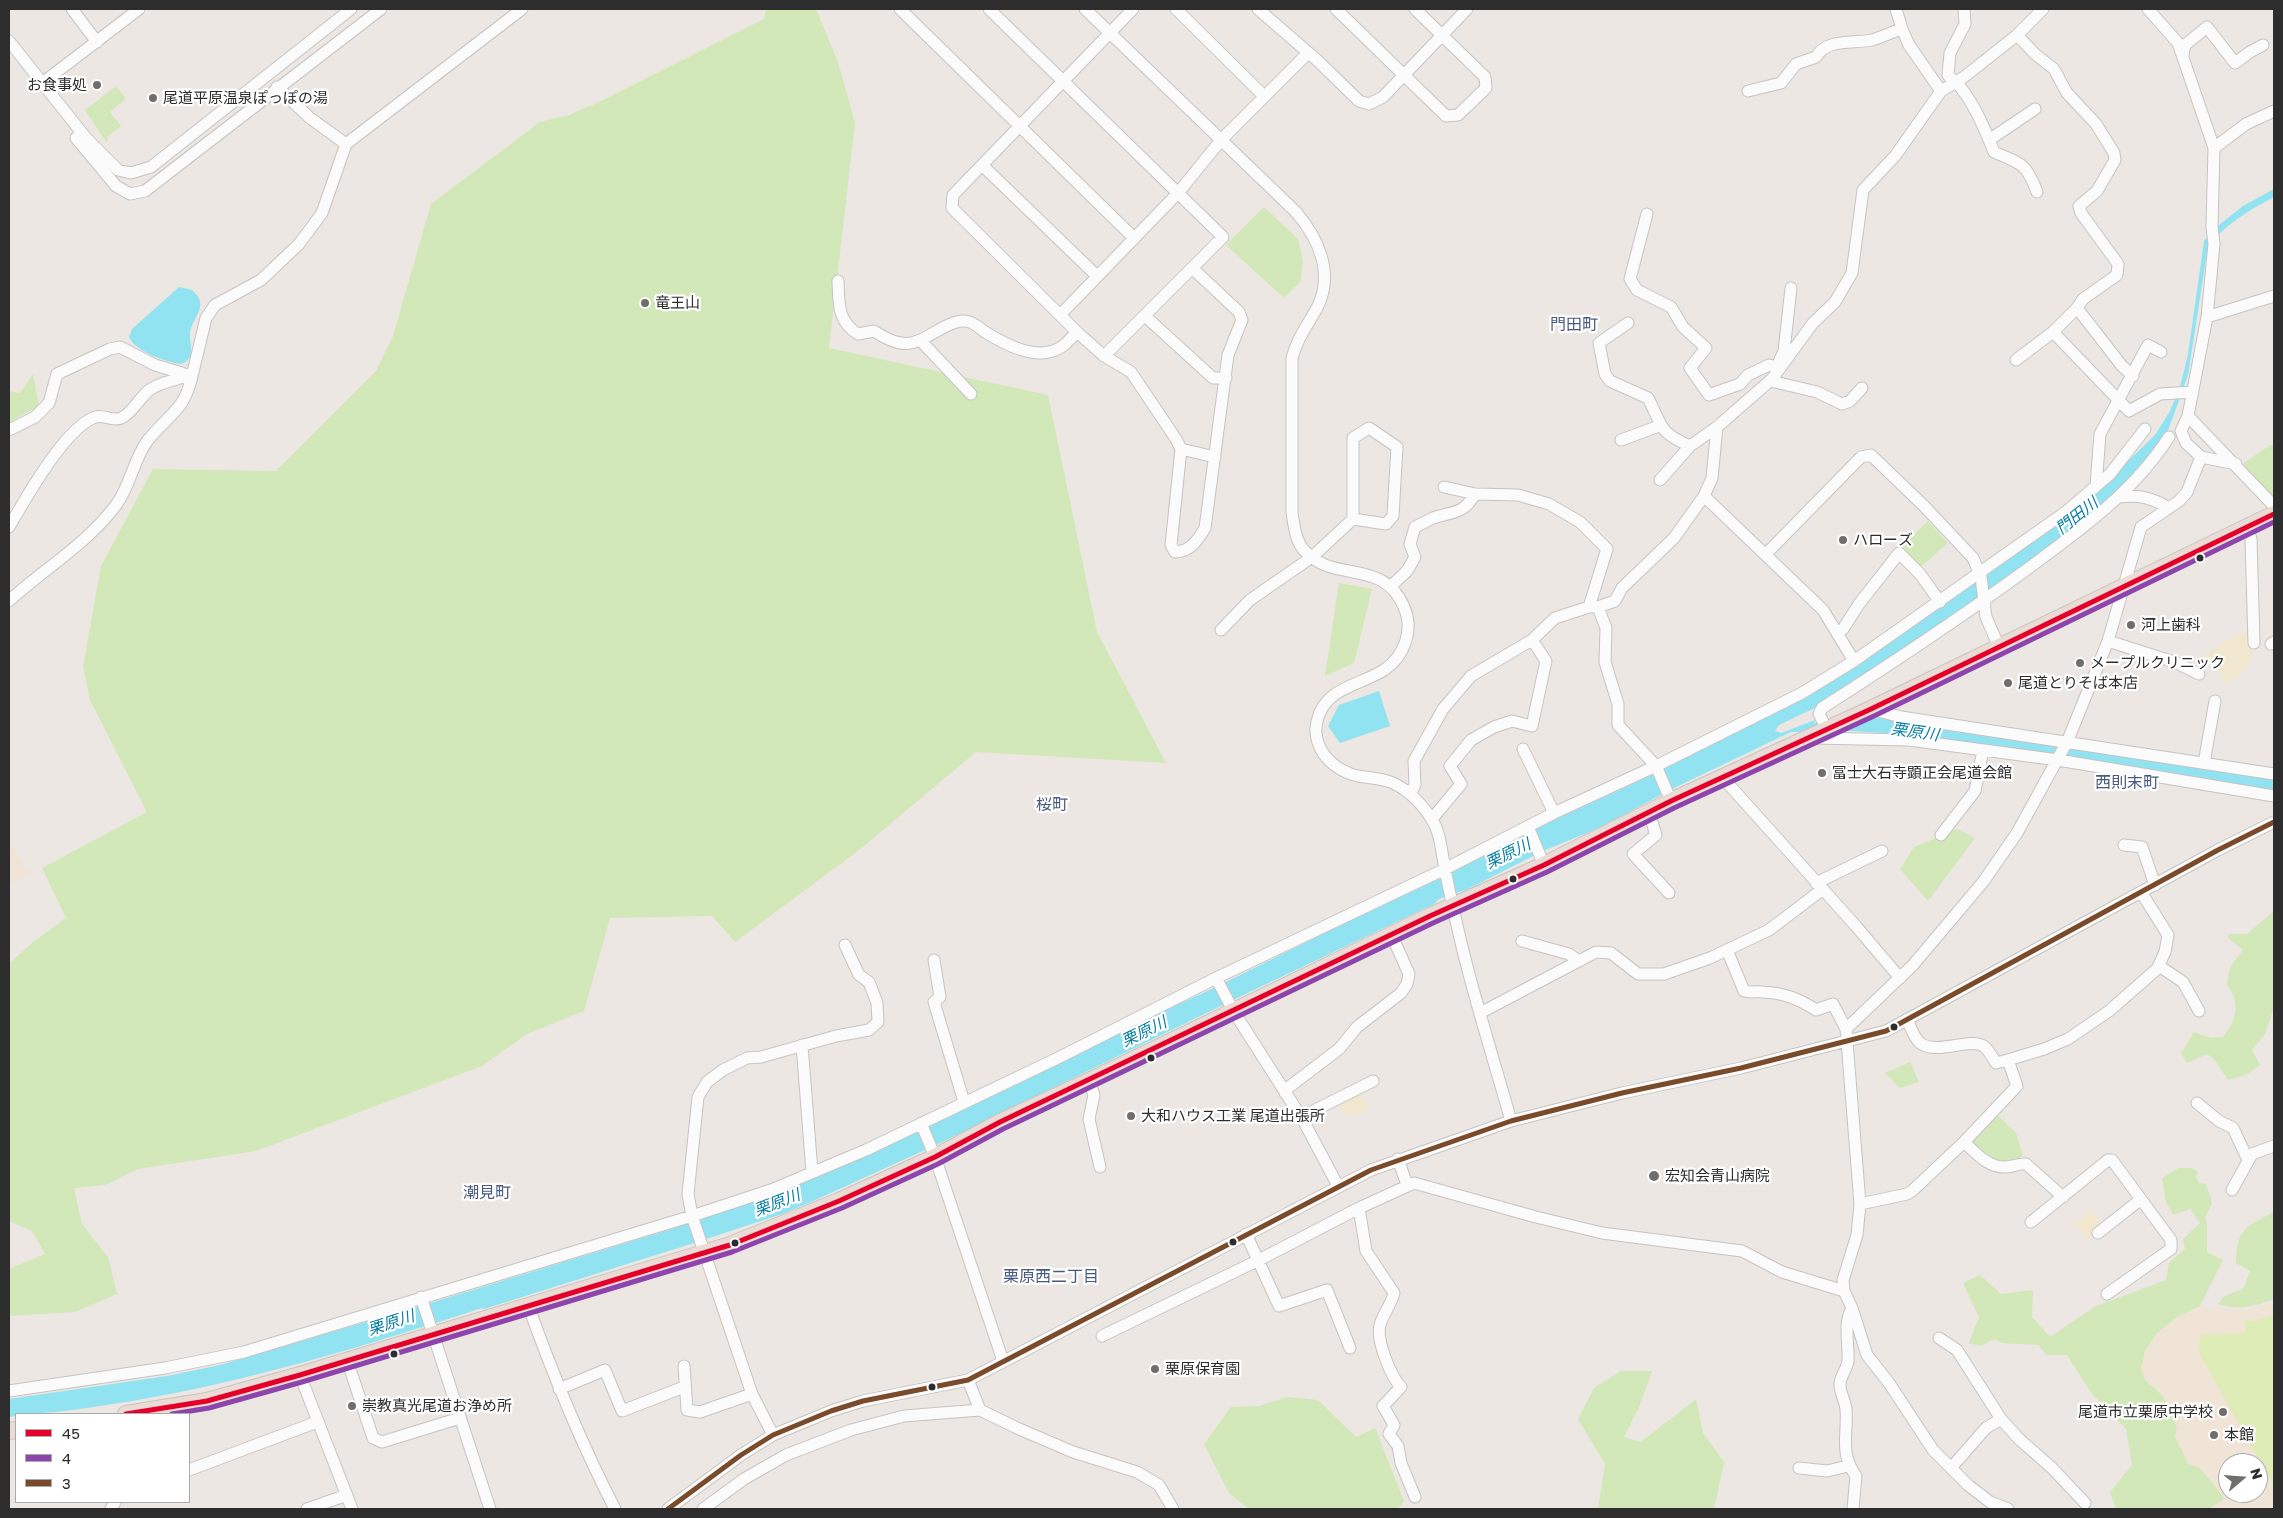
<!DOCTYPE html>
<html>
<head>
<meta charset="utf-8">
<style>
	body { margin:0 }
	#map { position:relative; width:2283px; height:1518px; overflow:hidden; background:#ece7e2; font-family:"Golos Text",sans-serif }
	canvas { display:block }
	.frame { position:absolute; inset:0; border:10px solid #2d2d2d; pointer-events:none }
	.legend { position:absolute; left:15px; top:1413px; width:175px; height:90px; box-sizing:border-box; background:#fff; border:1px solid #ababab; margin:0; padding:6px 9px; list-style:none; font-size:15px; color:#2d2d2d }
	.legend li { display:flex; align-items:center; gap:10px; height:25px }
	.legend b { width:25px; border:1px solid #ababab }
	.north { position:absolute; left:2218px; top:1453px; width:50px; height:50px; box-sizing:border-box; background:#fff; border:1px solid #ababab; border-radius:50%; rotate:72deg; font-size:14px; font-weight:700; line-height:20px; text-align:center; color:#2d2d2d }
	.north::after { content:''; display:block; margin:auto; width:18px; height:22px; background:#706e6c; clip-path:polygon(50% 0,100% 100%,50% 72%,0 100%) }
</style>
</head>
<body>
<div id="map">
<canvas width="2283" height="1518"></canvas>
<div class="frame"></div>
<ul class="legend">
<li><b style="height:6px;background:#e4002b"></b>45</li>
<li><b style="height:6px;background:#8e44ad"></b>4</li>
<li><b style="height:6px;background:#7a4b2a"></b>3</li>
</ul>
<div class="north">N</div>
</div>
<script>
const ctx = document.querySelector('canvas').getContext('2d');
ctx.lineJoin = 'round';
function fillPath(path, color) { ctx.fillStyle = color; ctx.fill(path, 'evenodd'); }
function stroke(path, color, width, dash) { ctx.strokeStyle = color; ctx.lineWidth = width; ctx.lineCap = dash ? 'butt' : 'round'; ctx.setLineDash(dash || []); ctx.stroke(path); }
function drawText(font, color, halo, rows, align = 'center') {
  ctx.font = font + ' "Golos Text","Noto Sans JP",sans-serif'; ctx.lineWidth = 4.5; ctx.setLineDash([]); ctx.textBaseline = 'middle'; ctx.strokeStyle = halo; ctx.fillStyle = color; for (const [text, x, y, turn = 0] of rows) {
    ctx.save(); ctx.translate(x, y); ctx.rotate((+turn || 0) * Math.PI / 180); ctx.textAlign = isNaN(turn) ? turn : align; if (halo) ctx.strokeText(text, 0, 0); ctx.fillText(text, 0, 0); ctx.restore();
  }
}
fillPath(new Path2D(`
	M 9,842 L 31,874 L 9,885 Z
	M 2274,1302 L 2274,1509 L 2208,1509 L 2225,1498 L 2188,1465 L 2175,1436 L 2177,1427 L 2164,1397 L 2145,1380 L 2141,1367 L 2145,1351 L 2157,1333 L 2177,1317 L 2190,1311 L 2203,1308 L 2249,1310 ZM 2228,1463 L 2258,1463 L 2258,1493 L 2228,1493 Z`), '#efe4d6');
fillPath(new Path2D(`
	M 766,9 L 816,9 L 838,62 L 855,123 L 829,348 L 1048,395 L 1097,632 L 1166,763 L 976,752 L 858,851 L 735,942 L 712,916 L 610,918 L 584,1011 L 527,1034 L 482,1066 L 256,1151 L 138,1169 L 105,1185 L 74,1188 L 82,1224 L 108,1257 L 117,1294 L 75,1312 L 9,1316 L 9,1269 L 45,1254 L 32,1231 L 9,1221 L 9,964 L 33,942 L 66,918 L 42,868 L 147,812 L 90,700 L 83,667 L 101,566 L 153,469 L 276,471 L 376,371 L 393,336 L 431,204 L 540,122 L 569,115 L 599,102 L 764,19 Z
	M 116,86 L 126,99 L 110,112 L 121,126 L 107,137 L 108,140 L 106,142 L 85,110 Z
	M 1264,207 L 1298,239 L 1303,261 L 1301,281 L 1284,298 L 1226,245 Z
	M 33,374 L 39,406 L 9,422 L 9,391 L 20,393 Z
	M 2270,445 L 2274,445 L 2274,498 L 2243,464 Z
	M 1928,521 L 1948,543 L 1919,568 L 1908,559 L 1909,554 L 1901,546 Z
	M 1339,583 L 1372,589 L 1354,663 L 1325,676 Z
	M 1957,829 L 1975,838 L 1928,901 L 1900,869 L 1914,847 Z
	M 2274,911 L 2274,1007 L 2265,1034 L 2252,1050 L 2260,1065 L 2246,1075 L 2228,1080 L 2215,1060 L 2207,1054 L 2187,1063 L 2181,1053 L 2194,1032 L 2211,1038 L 2223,1037 C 2237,1019 2241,1004 2227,985 L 2230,967 L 2243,950 L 2228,938 L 2229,934 L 2247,934 Z
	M 1910,1062 L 1919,1082 L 1900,1088 L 1885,1073 Z
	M 1995,1113 L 2016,1133 L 2023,1156 C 1998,1168 1988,1160 1970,1141 Z
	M 2178,1168 L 2192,1168 L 2198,1172 L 2196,1177 L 2199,1183 L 2206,1184 L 2212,1203 L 2205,1218 L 2207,1226 L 2207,1252 L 2223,1260 L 2200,1306 L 2177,1317 L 2157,1333 L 2145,1351 L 2141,1367 L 2145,1380 L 2164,1397 L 2177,1427 L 2175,1436 L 2188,1464 L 2200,1468 L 2225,1499 L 2208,1509 L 2116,1509 L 2110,1492 L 2132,1465 L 2126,1429 L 2092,1394 L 2067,1355 L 2047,1355 L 2038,1345 L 2002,1343 L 1994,1339 L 1981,1346 L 1969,1343 L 1979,1317 L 1963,1283 L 1980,1275 L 2001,1294 L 2033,1290 L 2032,1317 L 2050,1337 L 2096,1306 L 2166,1280 L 2169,1263 L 2185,1249 L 2183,1239 L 2200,1223 L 2190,1209 L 2173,1215 L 2166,1202 L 2162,1178 Z
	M 2274,1212 L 2274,1299 C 2255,1306 2238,1311 2218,1304 L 2223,1297 L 2244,1288 L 2250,1271 L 2236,1263 C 2236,1229 2247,1226 2274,1212 Z
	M 1621,1371 L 1652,1371 L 1639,1407 L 1624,1437 L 1641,1442 L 1696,1399 L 1703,1433 L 1724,1462 L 1714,1509 L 1598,1509 L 1605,1464 L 1578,1419 L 1594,1388 Z
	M 1287,1397 L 1318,1400 L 1356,1437 L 1375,1428 L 1404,1501 L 1398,1509 L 1249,1509 L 1229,1493 L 1204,1444 L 1231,1407 L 1260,1406 Z`), '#d2e8b9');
fillPath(new Path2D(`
	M 2250,630 L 2247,643 L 2252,643 C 2253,663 2244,675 2226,683 L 2214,664 L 2203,656 L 2232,637 Z
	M 1360,1090 L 1369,1111 L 1344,1116 L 1338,1101 Z
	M 2091,1211 L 2103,1227 L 2087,1239 L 2075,1223 Z`), '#f1e7cf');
fillPath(new Path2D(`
	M 2274,1316 L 2274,1486 L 2198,1351 L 2201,1335 L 2246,1333 L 2245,1320 L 2251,1321 Z`), '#deecb7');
fillPath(new Path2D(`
	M 2274,189 L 2274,197 C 2249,210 2226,224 2208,246 L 2188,375 L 2169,428 L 2141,470 L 2076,527 L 1998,585 L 1823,704 L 1779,725 L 1775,731 L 1781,733 L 1815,720 L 1814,723 L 1879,718 L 2274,780 L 2274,790 L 2064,756 L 1898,734 L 1852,731 L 1791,732 L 1672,789 L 1599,828 L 1543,851 L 1468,889 L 1439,899 L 1434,904 L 1233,1000 L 936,1145 L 811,1202 L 782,1214 L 694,1243 L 484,1309 L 482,1308 C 368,1345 250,1381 132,1401 C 93,1407 56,1414 16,1414 L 16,1416 L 9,1417 L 9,1399 L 167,1376 L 220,1365 L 427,1304 L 668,1230 L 753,1201 L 1218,986 L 1361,915 L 1435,881 L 1509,841 L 1654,774 L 1663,768 L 1823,683 L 2098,490 L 2155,435 L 2170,411 L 2180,387 L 2188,354 L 2204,241 L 2220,224 L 2243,206 Z
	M 179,287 L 192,290 C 211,306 192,317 190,333 C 189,345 197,358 181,364 C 166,362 136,352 129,337 L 132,329 Z
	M 1379,691 L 1390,726 L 1340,743 L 1328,726 L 1339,705 Z`), '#92e3f1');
const minor = new Path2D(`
	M 72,9 L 97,42
	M 900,9 L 1134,238
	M 989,9 L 1223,237 L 1104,356
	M 1085,9 L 1296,212 C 1318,238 1334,272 1318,306 C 1308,325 1298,336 1292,358 L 1292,512 C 1294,525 1295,540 1304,550 C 1332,584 1383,557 1404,607 C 1414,629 1405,656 1384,670 C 1359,686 1325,687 1317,721 C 1317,725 1315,729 1316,733 C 1318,755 1336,771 1358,776 C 1369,778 1382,778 1393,783 C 1408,790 1422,804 1431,818 C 1441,833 1441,851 1445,868 C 1447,881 1450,894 1453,907 C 1468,979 1491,1050 1511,1121
	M 1133,9 L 953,195 L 952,208 L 1077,332 L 1104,356 L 1131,372 L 1176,439 L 1181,449 L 1171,545 L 1175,552 C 1190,552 1198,540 1205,528 L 1228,355 L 1242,320 L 1239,312 L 1192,268
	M 1176,9 L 1264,96
	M 1258,9 L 1318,61 L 1359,101 L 1369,104 L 1383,97 L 1467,9
	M 1336,9 L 1446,116 L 1458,115 L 1486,88 L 1485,77 L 1415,9
	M 1896,9 L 1902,29
	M 1964,9 L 1965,24 L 1950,53 L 1948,75 C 1952,80 1958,83 1961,88 C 1976,107 1985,130 1994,152 C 2022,164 2026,163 2037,192
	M 2017,35 L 2035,54 L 2054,69 L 2067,93 L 2096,124 L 2114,153 L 2115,160 L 2097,191 L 2079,206 L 2081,213 L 2118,264 L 2117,275 L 2083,299 L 2077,308 L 2122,366 L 2133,376
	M 9,41 L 86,138 L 118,170 L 131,173 L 151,167 L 351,9
	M 2183,55 L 2185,45 L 2207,27 L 2235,63 L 2250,52 L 2263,45
	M 41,84 L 139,9
	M 277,87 L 310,118 L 346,144 L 522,9
	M 1748,91 L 1781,83 L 1796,64 L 1816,57 C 1827,38 1853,44 1872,40 C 1882,37 1892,32 1902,29 L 1909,45 L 1941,91
	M 76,138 L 116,186 L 130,194 L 145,191 L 381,9
	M 1989,140 L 2035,109
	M 2214,148 L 2246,124 L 2274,111
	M 982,165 L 1097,276
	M 1647,214 L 1630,279 L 1637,290 L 1671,307 L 1683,327 L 1706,348 L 1690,368 L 1709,395 L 1740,384 L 1748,375 L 1769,365 L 1777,367
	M 838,281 C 839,303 837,321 858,334 L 874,331 C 906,352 914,344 944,327 C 951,324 957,320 965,321 C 972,321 980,328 985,332 C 1006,345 1039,363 1063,346 C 1068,342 1073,336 1077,332
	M 1060,315 L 1178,193 L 1221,140 L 1308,53
	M 1145,316 L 1213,378 L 1226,378
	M 2207,317 L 2274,296
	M 1628,323 L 1599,343 L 1605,374 L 1610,381 L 1648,398 C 1663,427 1658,432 1690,446 L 1717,427
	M 2053,332 L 2129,411 L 2160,394 L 2193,392
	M 920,340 L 971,394
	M 2016,360 L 2053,332 L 2077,308
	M 1778,364 L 1784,351 L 1791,288
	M 1772,379 L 1775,382 L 1817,392 L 1842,404 L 1850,401 L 1862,388
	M 2188,416 L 2274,506
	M 9,430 L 35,417 L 49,403 L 57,374 L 110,349 L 120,347 L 155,365 L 182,373 L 185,378
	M 1621,440 L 1659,426
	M 1181,449 L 1215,457
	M 2201,457 L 2236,464
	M 1660,480 L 1690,446
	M 2096,486 L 2100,434 L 2148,345 L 2161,352
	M 1444,487 L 1475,494 L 1518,495 L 1549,504 L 1580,522 L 1607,549 L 1589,607
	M 1704,496 L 1823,610 L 1854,661
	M 2119,497 C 2139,495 2151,497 2169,508
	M 2247,526 L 2251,539 L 2254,643
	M 9,527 C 26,498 64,429 95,417 C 104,414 112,422 121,418 C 133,413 140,396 151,389 C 164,380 180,381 193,372 L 206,318 L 215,305 L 261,280 L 299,244 L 322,213 L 346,144
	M 1766,554 L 1861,457 L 1871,455 L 1924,506 L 1973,558 L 1981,577 L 1986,617 L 1999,647
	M 1390,587 L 1407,571 L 1415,557 L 1410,544 L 1415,527 C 1421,524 1427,521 1433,518 C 1453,511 1463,515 1475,494
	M 9,601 C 45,568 87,544 116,505 C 131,485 133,460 148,440 C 171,412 185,411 193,372
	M 1598,607 L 1606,628 L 1605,662 L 1618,704 L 1618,725 L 1656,766 L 1671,801
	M 1221,630 L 1250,600 L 1312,557 L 1353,519 L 1353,438 L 1369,428 L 1397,447 L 1393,516 L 1386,524 L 1353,519
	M 1837,633 L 1843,629 L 1859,604 L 1899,553 L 1920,574 L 1940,602
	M 2108,641 L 2177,663 L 2199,674
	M 2271,644 L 2274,642
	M 1871,709 L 1901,717 L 2274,774
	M 1827,729 L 1819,714 L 1822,708 C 1891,664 1960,618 2026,570 C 2079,531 2133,493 2169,437
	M 1813,738 L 1909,740 L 2058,760 L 2274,796
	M 1523,749 L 1554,813
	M 2204,763 L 2215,701
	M 1722,777 L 1855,925 L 1900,978
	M 1410,794 L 1415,785 L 1414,761 L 1443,709 L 1471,676 L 1532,640 L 1555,618 L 1589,607 L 1598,607 L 1615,601 L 1622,588 L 1674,538 L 1704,496 L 1712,478 L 1717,427 L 1772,379 L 1813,323 L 1835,302 L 1852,273 L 1863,190 L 1895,156 L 1941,91 L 1964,77 L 2017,35 L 2043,9
	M 1649,812 L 1656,835 L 1633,854 L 1669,893
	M 1432,819 L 1461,784 L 1450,766 L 1471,740 L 1494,727 L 1512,721 L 1532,726 L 1546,661 L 1532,640
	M 1528,827 L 1544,865
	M 1941,835 L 1975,791 L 1983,750
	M 2124,845 L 2142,847 L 2155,885
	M 1816,883 L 1882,851
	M 1522,941 L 1569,954 L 1579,961
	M 1727,950 L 1744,991 C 1752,993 1756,991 1763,992 C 1784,993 1799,999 1816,1010 L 1833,1004 L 1846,1029 L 1860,1204 L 1857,1235 L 1843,1280 L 1844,1291 L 1852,1308 L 1867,1355 L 1889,1383 L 1933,1450 L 1968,1485 L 1990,1502 L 2008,1509
	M 934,960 L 940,997 L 934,1002 L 964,1102
	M 2159,966 L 2183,982 L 2199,1011
	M 1216,978 L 1234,1012 L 1303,1120 L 1338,1186
	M 1480,1013 L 1596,952 L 1611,953 L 1638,974 L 1664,974 L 1710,958 L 1769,930 L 1823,889
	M 1907,1019 C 1910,1026 1914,1038 1920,1043 C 1938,1056 1970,1036 1985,1047 C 1989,1051 1993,1058 1996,1063 L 2008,1060
	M 1846,1029 L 1913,965 L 1983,882 L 2017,833 L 2068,740 L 2108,641 L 2141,527 L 2179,501 L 2187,492 L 2201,457 L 2186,443 L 2181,431 L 2188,416 L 2207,317 L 2214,244 L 2212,227 L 2214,148 L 2178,43 L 2148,9
	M 802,1045 L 812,1172
	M 1089,1081 L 1094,1095 L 1089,1119 L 1100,1167
	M 1285,1093 L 1289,1087 L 1339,1049 L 1357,1027 L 1401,993 L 1407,984 L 1409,974 L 1392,936
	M 2197,1103 L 2219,1121 L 2233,1128 L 2248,1160
	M 1301,1117 L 1373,1081
	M 921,1123 L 935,1157 L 1003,1361
	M 1964,1142 C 1976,1153 1988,1168 2006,1167 C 2013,1167 2019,1163 2026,1164 L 2063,1197
	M 1398,1159 L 1407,1185
	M 2232,1190 L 2252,1154 L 2274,1146
	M 1860,1204 L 1907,1194 L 1912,1191 L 1964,1142 L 2017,1086 L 2008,1060 L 2044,1049 L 2068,1039 L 2109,1011 L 2157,969 L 2165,952 L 2168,935 L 2141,892
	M 1359,1208 L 1366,1251 L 1394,1293 C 1391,1305 1383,1314 1380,1325 C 1376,1340 1391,1377 1401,1387 L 1383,1406 L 1394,1425 L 1389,1434 L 1398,1446 L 1401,1463 L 1415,1497
	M 2031,1222 L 2108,1160 L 2112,1160 L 2171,1240 L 2171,1249 L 2107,1294
	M 2098,1233 L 2140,1200
	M 1246,1234 L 1279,1306 L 1327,1290 L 1350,1348
	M 421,1297 L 490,1509
	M 528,1305 C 553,1375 581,1443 615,1509
	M 1852,1308 C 1843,1323 1849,1344 1848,1361 C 1847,1369 1841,1375 1840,1383 C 1839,1391 1845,1400 1846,1409 C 1848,1435 1839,1452 1856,1476 L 1853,1509
	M 1102,1336 L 1259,1260 L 1359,1208 L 1414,1183 L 1536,1217 L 1602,1233 L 1742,1251 L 1782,1272 L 1844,1291
	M 1939,1338 L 1957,1350 L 2001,1419 L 2019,1439 L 2052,1468 L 2085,1503
	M 347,1360 L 373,1438 L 382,1442 L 460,1418
	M 684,1366 L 687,1410 L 700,1412 L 752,1394
	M 300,1375 L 352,1509
	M 968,1380 L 980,1410 L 1017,1428 L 1073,1452 L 1137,1472 L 1159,1485 L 1173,1509
	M 559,1389 L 605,1370 L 622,1411 L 684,1387
	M 9,1391 L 165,1368 L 244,1352 L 692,1216 L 771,1190 L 866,1150 L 1062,1056 L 1216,978 L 1445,869 L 1554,813 L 1656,766 L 1802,693 L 1854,661 L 2067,511 L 2110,474 L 2145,429
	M 773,1435 L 752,1394 L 692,1216 L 688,1194 L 698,1097 L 707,1082 L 723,1070 L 747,1058 L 761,1057 L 836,1036 L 869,1030 L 878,1022 L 877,1003 L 869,982 L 859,975 L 845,945
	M 1799,1468 L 1827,1471 L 1848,1466
	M 1951,1468 L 1986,1428 L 2001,1419
	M 189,1470 L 317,1422
	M 111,1509 L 115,1502
	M 307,1509 L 347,1495
	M 668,1509 L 741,1455 L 773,1435 L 831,1411 L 863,1401 L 968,1380 L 1371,1170 L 1511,1121 L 1622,1093 L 1741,1068 L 1886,1031 L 2218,850 L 2274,822
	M 703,1509 L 744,1479 L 786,1455 L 851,1430 L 904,1416 L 980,1410`);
const highway = new Path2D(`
	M 126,1414 L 207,1401 L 300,1375 L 730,1245 L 839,1201 L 935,1157 L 1000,1122 L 1089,1081 L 1430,916 L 1544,865 L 1671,801 L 1871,709 L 2274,514
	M 9,1431 L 16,1430`);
stroke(minor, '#c5c4c3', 13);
stroke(highway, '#c6c4c3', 18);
stroke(minor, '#fcfbfb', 11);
stroke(highway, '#eadcd4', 16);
stroke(new Path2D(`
	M 126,1414 L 207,1401 L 300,1375 L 730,1245 L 839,1201 L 935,1157 L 1000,1122 L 1430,916 L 1544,865 L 1671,801 L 1871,709 L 2274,514`), '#e4002b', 5);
stroke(new Path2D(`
	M 172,1414 L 209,1408 L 302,1382 L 732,1252 L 842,1208 L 938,1164 L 1003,1129 L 1433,923 L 1547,872 L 1674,808 L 1874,716 L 2274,522`), '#8e44ad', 5);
stroke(new Path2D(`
	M 668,1509 L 741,1455 L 773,1435 L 831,1411 L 863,1401 L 968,1380 L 1371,1170 L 1511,1121 L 1622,1093 L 1741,1068 L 1886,1031 L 2218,850 L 2274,822`), '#7a4b2a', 5);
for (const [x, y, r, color] of [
	[97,85,5,"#706e6c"],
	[153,98,5,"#706e6c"],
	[645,303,5,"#706e6c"],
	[1843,540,5,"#706e6c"],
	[2200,558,4.5,"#2d2d2d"],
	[2131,625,5,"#706e6c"],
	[2080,663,5,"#706e6c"],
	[2008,683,5,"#706e6c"],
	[1822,773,5,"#706e6c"],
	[1513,879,4.5,"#2d2d2d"],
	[1894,1027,4.5,"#2d2d2d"],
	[1151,1058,4.5,"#2d2d2d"],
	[1131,1116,5,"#706e6c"],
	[1654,1176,6,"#706e6c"],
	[1233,1242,4.5,"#2d2d2d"],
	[735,1243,4.5,"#2d2d2d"],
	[394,1354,4.5,"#2d2d2d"],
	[1155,1369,5,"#706e6c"],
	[932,1387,4.5,"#2d2d2d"],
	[352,1406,5,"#706e6c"],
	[2223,1412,5,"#706e6c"],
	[2214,1435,5,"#706e6c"]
]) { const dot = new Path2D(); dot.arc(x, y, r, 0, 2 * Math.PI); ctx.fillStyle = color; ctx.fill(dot); stroke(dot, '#fff', 2); }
drawText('15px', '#2d2d2d', '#fff', [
	["お食事処",87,85,"right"],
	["尾道平原温泉ぽっぽの湯",163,98],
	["竜王山",655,303],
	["ハローズ",1853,540],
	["河上歯科",2141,625],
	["メープルクリニック",2090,663],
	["尾道とりそば本店",2018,683],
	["冨士大石寺顕正会尾道会館",1832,773],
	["大和ハウス工業 尾道出張所",1141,1116],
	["宏知会青山病院",1665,1176],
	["栗原保育園",1165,1369],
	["崇教真光尾道お浄め所",362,1406],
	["尾道市立栗原中学校",2213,1412,"right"],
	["本館",2224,1435]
], 'left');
drawText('16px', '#495a81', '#fff', [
	["門田町",1574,325],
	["西則末町",2127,783],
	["桜町",1052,805],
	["潮見町",487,1193],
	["栗原西二丁目",1051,1277]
]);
drawText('italic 16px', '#067da1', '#fff', [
	["門田川",2077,516,-38],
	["栗原川",1915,732,8],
	["栗原川",1508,854,-26],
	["栗原川",1144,1032,-26],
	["栗原川",777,1203,-21],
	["栗原川",391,1323,-18]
]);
</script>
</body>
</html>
